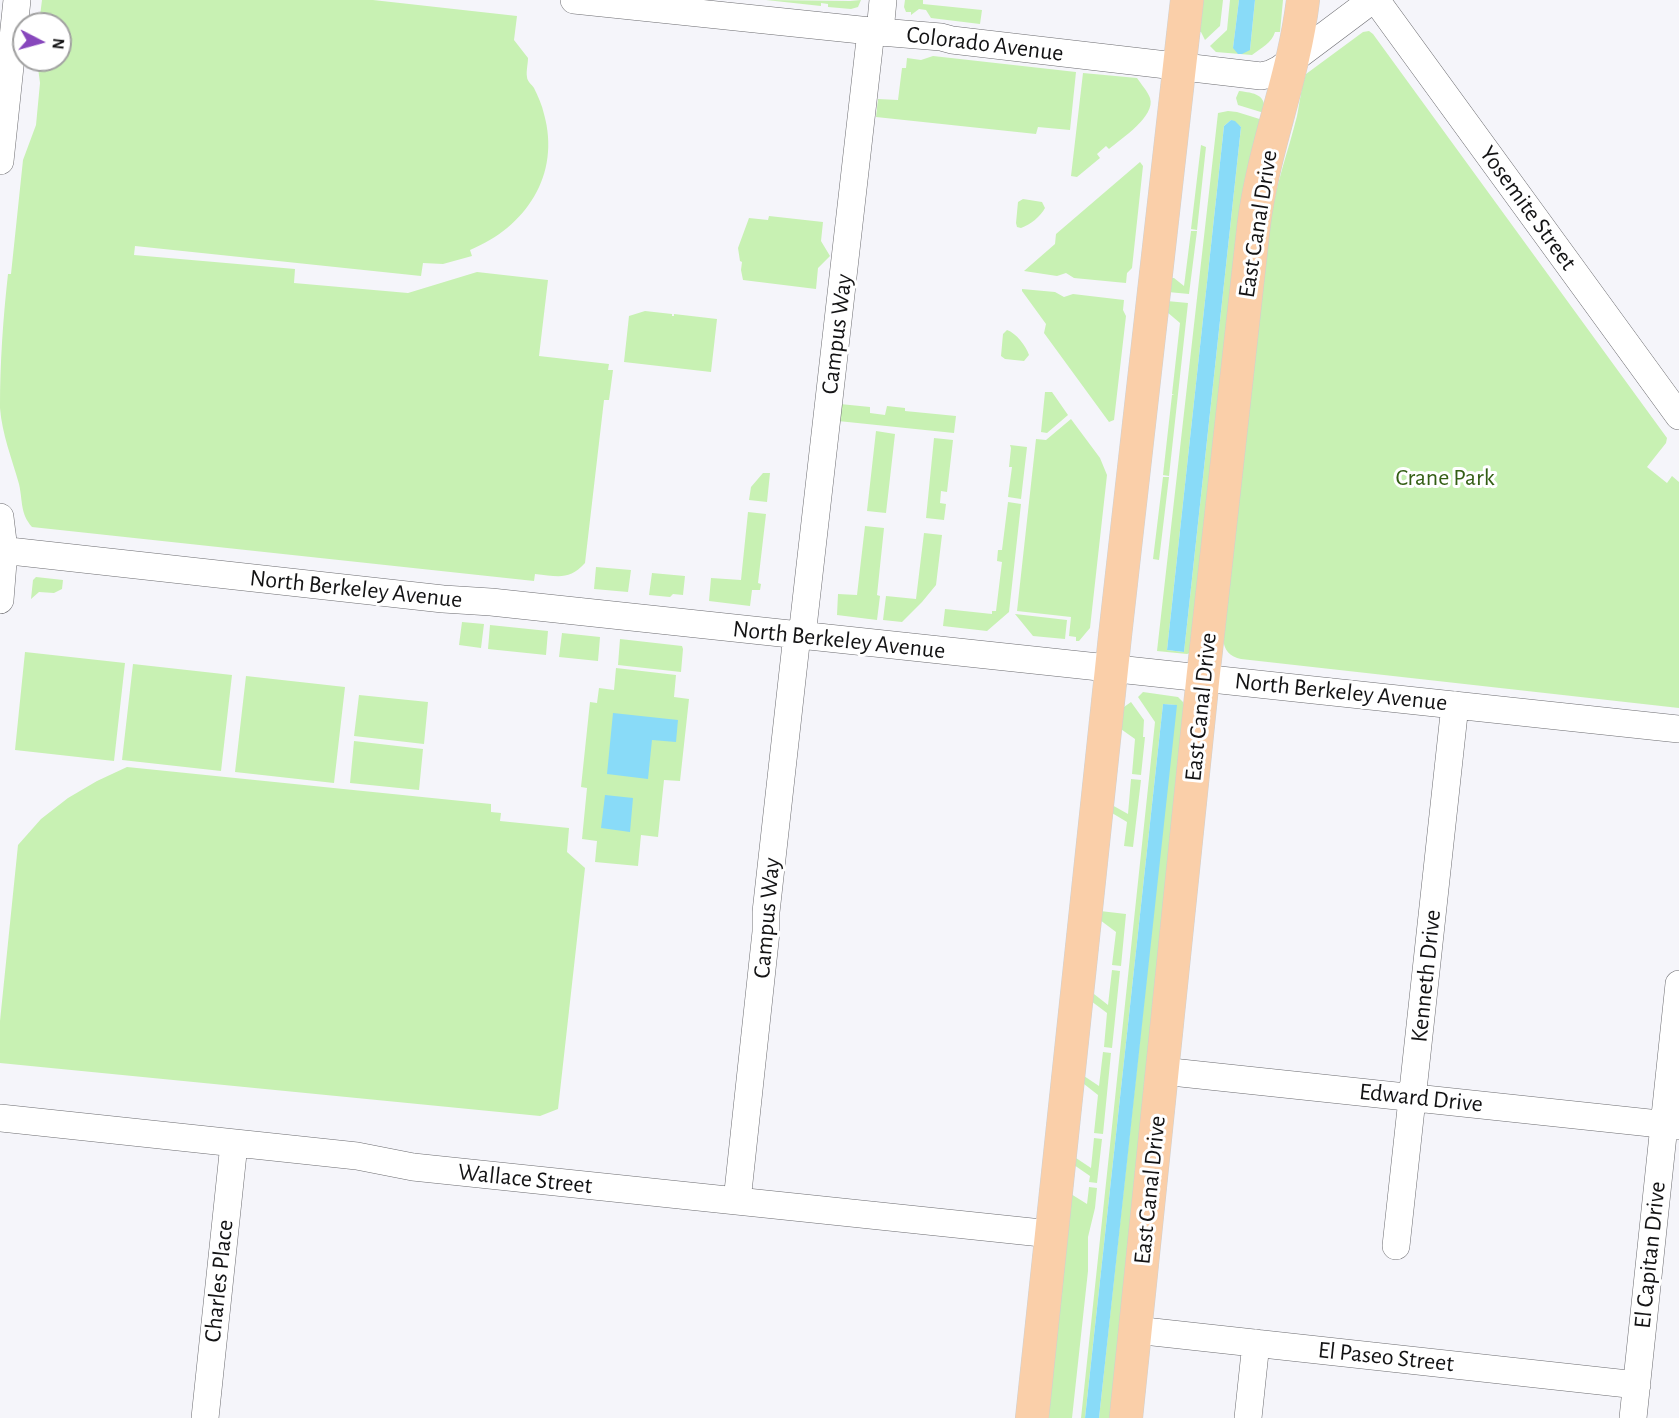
<!DOCTYPE html>
<html>
<head>
<meta charset="utf-8">
<style>
	body { margin:0 }
	#map { position:relative; width:1679px; height:1418px; overflow:hidden; background:#f5f5fa; font-family:"Alegreya Sans",sans-serif }
	canvas { display:block }
	.north { position:absolute; left:12px; top:12px; width:60px; height:60px; box-sizing:border-box; background:#fff; border:2px solid #a1a1a1; border-radius:50%; rotate:96deg; font-size:16px; font-weight:700; line-height:24px; text-align:center; color:#131314 }
	.north::after { content:''; display:block; margin:auto; width:21px; height:27px; background:#8747bc; clip-path:polygon(50% 0,100% 100%,50% 72%,0 100%) }
</style>
</head>
<body>
<div id="map">
<canvas width="1679" height="1418"></canvas>
<div class="north">N</div>
</div>
<script>
const ctx = document.querySelector('canvas').getContext('2d');
ctx.lineJoin = 'round';
function fillPath(path, color) { ctx.fillStyle = color; ctx.fill(path, 'evenodd'); }
function stroke(path, color, width, dash) { ctx.strokeStyle = color; ctx.lineWidth = width; ctx.lineCap = dash ? 'butt' : 'round'; ctx.setLineDash(dash || []); ctx.stroke(path); }
function drawText(font, color, halo, rows, align = 'center') {
  ctx.font = font + ' "Alegreya Sans",sans-serif'; ctx.lineWidth = 6; ctx.setLineDash([]); ctx.textBaseline = 'middle'; ctx.strokeStyle = halo; ctx.fillStyle = color; for (const [text, x, y, turn = 0] of rows) {
    ctx.save(); ctx.translate(x, y); ctx.rotate((+turn || 0) * Math.PI / 180); ctx.textAlign = isNaN(turn) ? turn : align; if (halo) ctx.strokeText(text, 0, 0); ctx.fillText(text, 0, 0); ctx.restore();
  }
}
fillPath(new Path2D(`
	M 42,0 L 373,0 L 517,16 L 514,40 L 528,58 C 528,64 526,71 527,77 C 527,81 532,85 534,88 C 538,96 542,105 544,114 C 561,175 526,227 470,250 L 472,256 L 443,264 L 423,263 L 421,276 L 135,246 L 134,255 L 295,269 L 294,283 L 408,293 L 477,272 L 548,280 L 539,356 L 609,364 L 608,370 L 613,370 L 609,400 L 604,400 L 585,563 C 569,581 557,576 535,574 L 534,581 L 32,527 C 20,513 23,502 19,484 C 12,459 2,434 0,408 C 0,363 3,319 8,274 L 11,274 L 23,160 L 36,125 L 40,83 L 37,60 L 60,60 L 60,24 L 39,24 Z
	M 766,0 L 850,1 L 861,0 L 858,7 L 851,9 L 828,7 L 828,4 L 821,3 L 821,6 Z
	M 905,0 L 923,0 L 923,4 L 982,10 L 980,24 L 931,18 L 926,10 L 919,9 L 911,15 L 911,12 L 906,12 L 904,7 Z
	M 1201,0 L 1223,0 L 1220,26 L 1205,40 L 1201,32 L 1197,31 Z
	M 1230,0 L 1239,0 L 1233,48 L 1250,50 L 1255,0 L 1283,0 L 1280,32 L 1275,32 C 1272,43 1261,48 1252,55 L 1216,52 L 1210,46 L 1227,30 Z
	M 1369,31 L 1373,34 L 1667,438 L 1666,443 L 1647,467 L 1667,483 L 1672,476 L 1679,482 L 1679,708 L 1241,659 C 1230,657 1224,650 1223,639 L 1270,222 C 1276,184 1288,152 1297,116 C 1300,102 1301,87 1306,74 L 1363,32 Z
	M 933,56 L 1076,72 L 1070,130 L 1038,127 L 1036,134 L 876,117 L 878,99 L 898,100 L 902,68 L 906,68 L 907,58 L 921,60 Z
	M 1083,73 L 1137,78 C 1141,84 1148,92 1150,98 C 1156,116 1121,139 1109,149 L 1106,146 L 1097,154 L 1100,158 L 1077,177 L 1071,176 Z
	M 1239,91 C 1254,93 1267,94 1264,113 L 1238,105 L 1236,98 Z
	M 1228,111 L 1237,112 L 1266,121 L 1190,653 L 1187,654 L 1157,651 L 1218,113 ZM 1231,120 L 1241,127 L 1184,652 L 1167,650 L 1224,126 Z
	M 1201,145 L 1206,147 L 1197,230 L 1191,229 Z
	M 1140,162 L 1143,166 L 1132,268 L 1127,273 L 1126,283 L 1074,278 L 1066,273 L 1057,276 L 1024,271 L 1055,244 L 1056,234 Z
	M 1023,199 L 1042,202 L 1045,208 C 1041,216 1030,225 1021,228 L 1017,227 L 1016,223 L 1018,202 Z
	M 769,216 L 823,222 L 821,241 L 830,256 L 818,268 L 816,289 L 743,280 L 741,270 L 742,262 L 740,261 L 738,248 L 749,218 L 768,220 Z
	M 1191,231 L 1197,231 L 1189,294 L 1168,292 L 1171,278 L 1174,278 L 1184,286 Z
	M 1022,289 L 1055,292 L 1064,297 L 1073,294 L 1124,300 L 1123,310 L 1126,316 L 1114,420 L 1109,422 L 1044,333 L 1046,324 L 1022,291 Z
	M 1167,301 L 1188,303 L 1169,476 L 1163,475 L 1172,395 L 1174,395 L 1172,394 L 1180,323 L 1167,312 Z
	M 645,311 L 672,314 L 672,316 L 674,316 L 674,314 L 717,319 L 711,372 L 624,362 L 629,316 Z
	M 1007,330 C 1016,333 1026,346 1029,355 L 1024,361 L 1005,359 L 1001,356 L 1003,334 Z
	M 1045,392 L 1052,392 L 1068,415 L 1047,433 L 1041,432 Z
	M 840,404 L 870,407 L 870,413 L 885,415 L 887,406 L 905,408 L 905,411 L 956,416 L 954,433 L 838,421 Z
	M 1071,419 L 1100,458 L 1107,475 L 1090,628 L 1079,641 L 1076,641 L 1076,637 L 1069,636 L 1071,617 L 1017,611 L 1036,439 L 1046,440 Z
	M 876,431 L 895,434 L 886,513 L 867,511 Z
	M 934,438 L 953,440 L 947,492 L 941,491 L 940,503 L 946,504 L 944,520 L 926,518 Z
	M 1010,445 L 1027,447 L 1021,499 L 1008,497 L 1012,467 L 1009,467 L 1011,448 Z
	M 763,473 L 770,473 L 767,502 L 749,500 L 751,487 Z
	M 1163,477 L 1169,477 L 1159,560 L 1153,559 Z
	M 1008,502 L 1021,504 L 1009,612 L 987,631 L 943,626 L 945,609 L 992,614 L 992,611 L 996,611 L 1002,562 L 997,561 L 998,550 L 1002,550 Z
	M 748,512 L 766,514 L 758,583 L 761,584 L 760,590 L 752,590 L 750,606 L 709,601 L 711,578 L 741,580 Z
	M 865,526 L 884,528 L 877,595 L 880,596 L 877,620 L 837,615 L 838,594 L 857,595 Z
	M 924,533 L 942,535 L 936,585 L 922,602 L 902,622 L 883,620 L 886,596 L 916,599 Z
	M 596,567 L 631,570 L 628,592 L 594,589 Z
	M 652,573 L 685,576 L 683,595 L 673,594 L 670,597 L 649,595 Z
	M 36,577 L 63,580 L 62,589 L 54,593 L 39,592 L 31,599 L 33,580 Z
	M 1015,614 L 1067,620 L 1065,639 L 1033,636 Z
	M 462,622 L 484,624 L 481,648 L 459,645 Z
	M 490,625 L 548,631 L 546,655 L 488,649 Z
	M 562,633 L 600,637 L 598,661 L 559,657 Z
	M 620,639 L 682,646 L 683,649 L 681,672 L 618,665 Z
	M 25,652 L 125,663 L 114,761 L 15,750 Z
	M 133,664 L 232,675 L 221,771 L 122,760 Z
	M 616,668 L 676,675 L 674,697 L 689,699 L 680,781 L 664,780 L 658,837 L 641,835 L 638,866 L 595,862 L 597,841 L 582,839 L 587,788 L 581,787 L 590,702 L 597,703 L 599,688 L 614,690 Z
	M 246,676 L 345,687 L 334,783 L 235,772 Z
	M 1143,692 L 1178,697 L 1183,702 L 1183,712 L 1186,713 L 1112,1418 L 1099,1418 L 1176,705 L 1163,704 L 1085,1418 L 1081,1418 L 1155,722 L 1138,697 Z
	M 359,695 L 428,702 L 424,744 L 354,736 Z
	M 1131,702 L 1144,720 L 1143,737 L 1145,737 L 1141,775 L 1132,774 L 1135,739 L 1118,727 L 1120,706 L 1124,707 Z
	M 354,741 L 423,749 L 419,790 L 350,783 Z
	M 127,767 L 491,804 L 491,812 L 501,813 L 500,821 L 569,828 L 567,852 L 585,868 L 558,1109 L 540,1116 L 0,1063 L 0,1021 L 18,845 L 41,819 L 68,798 L 97,781 Z
	M 1131,779 L 1141,780 L 1133,847 L 1124,846 L 1127,822 L 1112,813 L 1112,805 L 1128,814 Z
	M 1100,911 L 1126,914 L 1121,966 L 1112,965 L 1116,932 L 1100,920 Z
	M 1112,970 L 1120,971 L 1112,1048 L 1104,1047 L 1107,1013 L 1091,1001 L 1094,994 L 1108,1005 Z
	M 1103,1052 L 1111,1053 L 1103,1134 L 1094,1133 L 1098,1095 L 1084,1084 L 1084,1076 L 1099,1086 Z
	M 1094,1138 L 1102,1139 L 1097,1183 L 1089,1182 L 1090,1176 L 1074,1165 L 1076,1158 L 1091,1168 Z
	M 1089,1187 L 1097,1188 L 1095,1208 L 1088,1237 L 1088,1271 L 1072,1418 L 1046,1418 L 1071,1194 L 1087,1204 Z`), '#c8f1b3');
fillPath(new Path2D(`
	M 1239,0 L 1255,0 L 1250,50 L 1242,54 L 1238,54 L 1233,48 Z
	M 1231,120 L 1235,121 L 1241,127 L 1184,652 L 1167,650 L 1224,126 Z
	M 1163,704 L 1177,705 L 1099,1418 L 1085,1418 Z
	M 613,713 L 678,720 L 676,742 L 652,740 L 648,779 L 607,774 Z
	M 605,795 L 633,798 L 630,832 L 601,828 Z`), '#89dbf8');
const minor = new Path2D(`
	M 574,0 L 880,32 L 941,37 L 952,40 L 1261,76 L 1270,74 L 1280,69 L 1372,0
	M 1376,0 L 1679,416
	M 880,32 L 883,0
	M 0,161 L 17,0
	M 0,517 L 4,550 L 0,600
	M 0,550 L 443,599 L 491,602 L 1679,729
	M 802,636 L 871,31
	M 1162,1071 L 1679,1126
	M 0,1118 L 357,1156 L 413,1167 L 1051,1234
	M 737,1201 L 766,932 L 766,912 L 797,635
	M 1396,1246 L 1455,705
	M 1135,1330 L 1637,1385
	M 205,1418 L 234,1144
	M 1248,1418 L 1256,1343
	M 1633,1418 L 1679,984`);
const major = new Path2D(`
	M 1032,1418 L 1115,636 L 1187,0
	M 1126,1418 L 1203,677 L 1254,223 C 1264,147 1294,76 1303,0`);
stroke(minor, '#6c6c70', 28);
stroke(major, '#d0d0d0', 34);
stroke(minor, '#fff', 27);
stroke(major, '#facfa9', 33);
drawText('24px', '#131314', '#fff', [
	["Colorado Avenue",985,44,7],
	["Yosemite Street",1528,208,54],
	["East Canal Drive",1258,224,-81],
	["Campus Way",837,334,-83],
	["North Berkeley Avenue",356,589,6],
	["North Berkeley Avenue",839,640,6],
	["North Berkeley Avenue",1341,692,6],
	["East Canal Drive",1201,707,-84],
	["Campus Way",767,918,-85],
	["Kenneth Drive",1426,976,-84],
	["Edward Drive",1421,1098,6],
	["Wallace Street",525,1179,6],
	["East Canal Drive",1150,1190,-84],
	["El Capitan Drive",1650,1255,-84],
	["Charles Place",219,1281,-84],
	["El Paseo Street",1386,1357,6]
]);
drawText('24px', '#335e14', '#fff', [
	["Crane Park",1445,478]
]);
</script>
</body>
</html>
